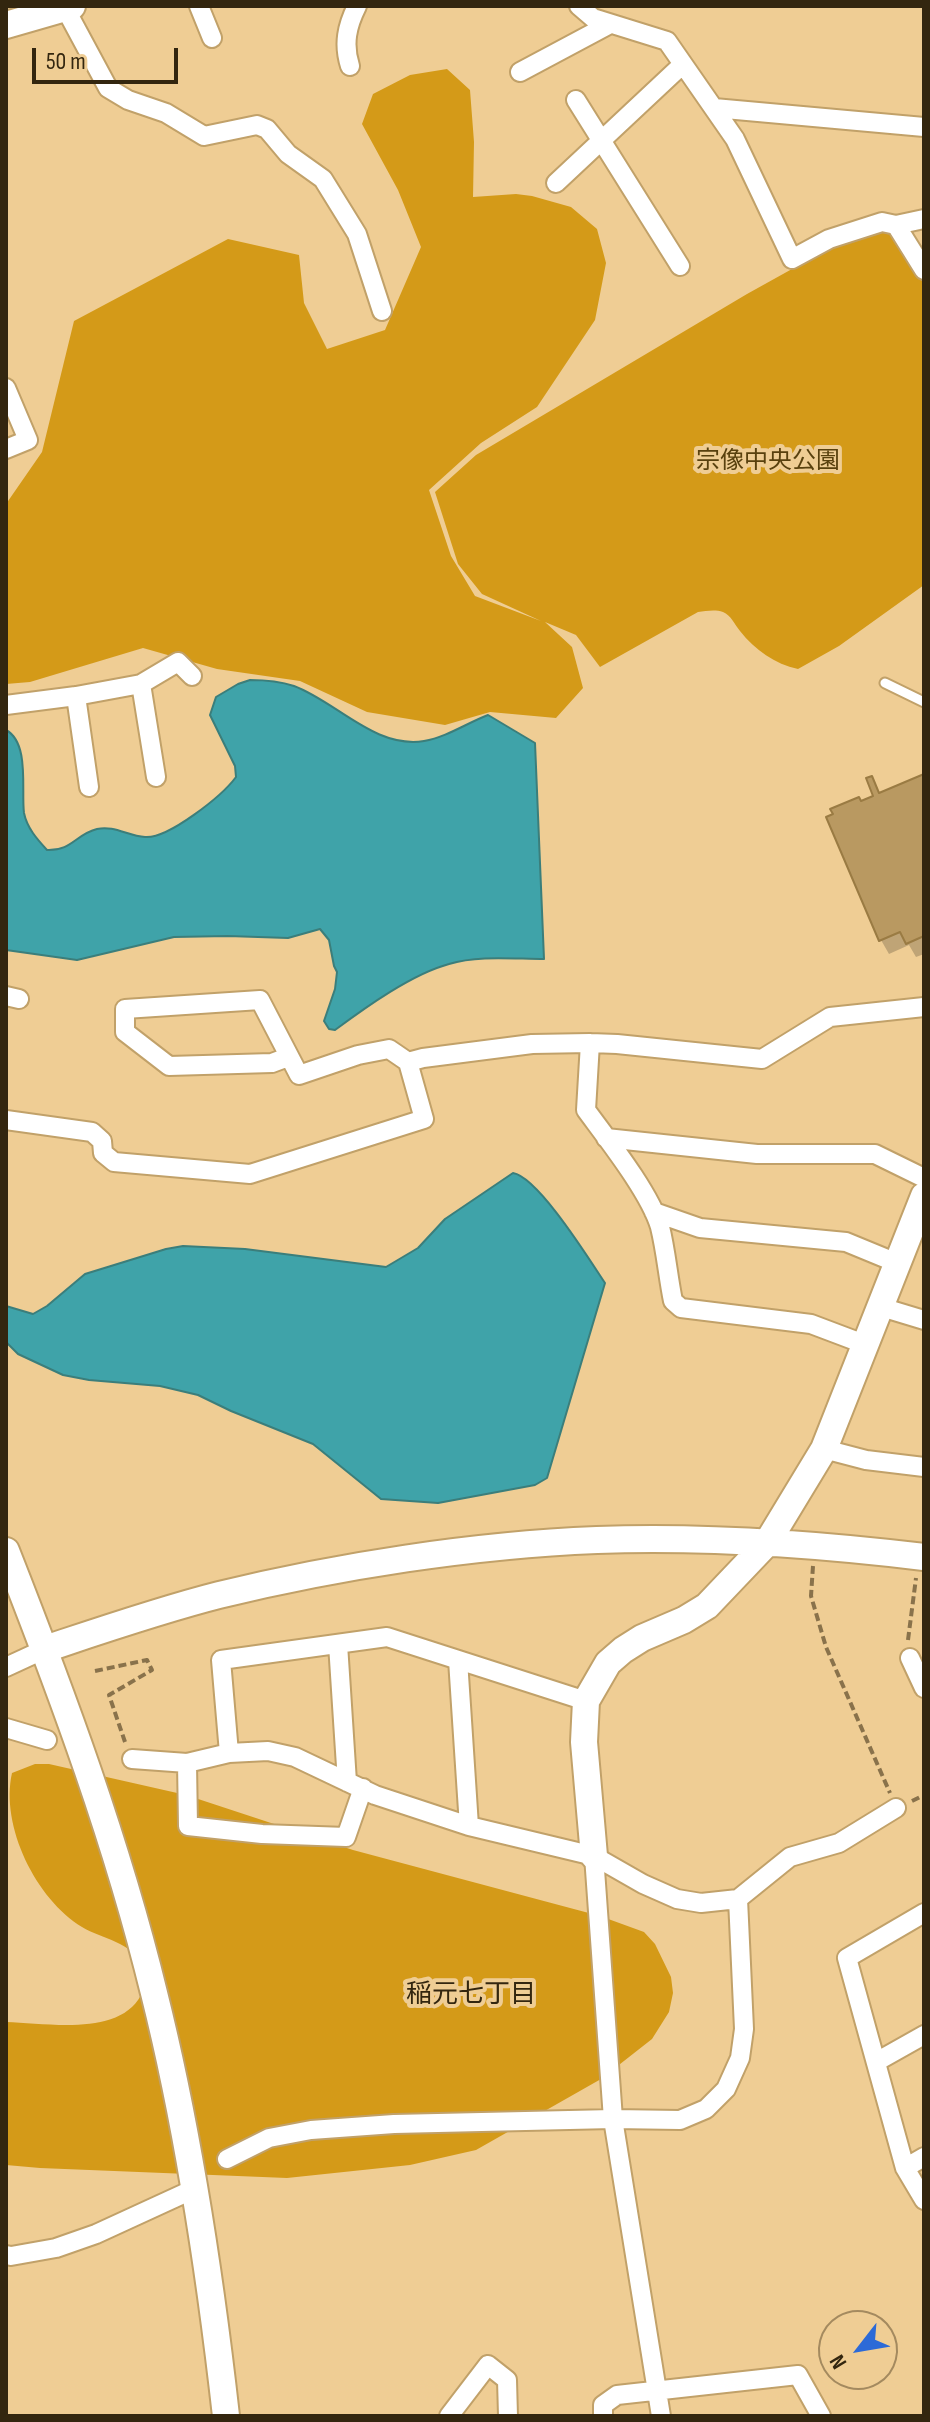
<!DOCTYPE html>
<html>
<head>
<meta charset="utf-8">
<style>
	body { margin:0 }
	#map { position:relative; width:930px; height:2422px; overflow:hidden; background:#efcd94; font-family:"Sofia Sans Condensed",sans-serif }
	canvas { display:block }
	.frame { position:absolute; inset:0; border:8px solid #33260f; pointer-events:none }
	.north { position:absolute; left:818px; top:2310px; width:80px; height:80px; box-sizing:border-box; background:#efcd94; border:2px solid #a48a5f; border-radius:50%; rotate:239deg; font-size:22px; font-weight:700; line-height:32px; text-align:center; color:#33260f }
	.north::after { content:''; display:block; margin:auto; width:28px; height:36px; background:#2c6ad7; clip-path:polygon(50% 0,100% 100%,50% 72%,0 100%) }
	.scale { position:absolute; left:32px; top:48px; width:146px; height:36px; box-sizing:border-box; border:4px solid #33260f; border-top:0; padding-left:10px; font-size:24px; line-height:28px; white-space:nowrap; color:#33260f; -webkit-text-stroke:6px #efcd94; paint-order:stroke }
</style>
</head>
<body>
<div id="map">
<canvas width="930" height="2422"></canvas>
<div class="frame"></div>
<div class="north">N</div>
<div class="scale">50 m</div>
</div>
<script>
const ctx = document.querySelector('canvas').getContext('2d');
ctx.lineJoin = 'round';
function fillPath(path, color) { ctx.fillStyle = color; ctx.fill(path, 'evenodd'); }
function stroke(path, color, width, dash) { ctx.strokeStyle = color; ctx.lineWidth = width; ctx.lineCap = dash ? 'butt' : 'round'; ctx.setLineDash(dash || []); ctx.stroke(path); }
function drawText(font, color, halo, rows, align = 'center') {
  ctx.font = font + ' "Sofia Sans Condensed","Noto Sans JP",sans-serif'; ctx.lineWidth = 8; ctx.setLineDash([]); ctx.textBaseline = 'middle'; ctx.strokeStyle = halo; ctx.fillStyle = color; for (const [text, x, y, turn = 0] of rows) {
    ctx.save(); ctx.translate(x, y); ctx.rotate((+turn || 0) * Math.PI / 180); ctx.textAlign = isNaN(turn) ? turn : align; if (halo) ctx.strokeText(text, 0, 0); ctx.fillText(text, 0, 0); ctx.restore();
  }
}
fillPath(new Path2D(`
	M 447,69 L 470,90 L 474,142 L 473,197 L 516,194 L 532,196 L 571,207 L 597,229 L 606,263 L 595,320 L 537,407 L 481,443 L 429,490 L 451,556 L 475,596 L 541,621 L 482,594 L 458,564 L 435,492 L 476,455 L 747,294 L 828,249 L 883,230 L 892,234 L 924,284 L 924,585 L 839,646 L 798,669 C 775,664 755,650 740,631 C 735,625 731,615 723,612 C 715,609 706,611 698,612 L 600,667 L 576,635 L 545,622 L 572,647 L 583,688 L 556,718 L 490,712 L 445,725 L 367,712 L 300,681 L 217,669 L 143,648 L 30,682 L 6,684 L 6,504 L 42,452 L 74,321 L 228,239 L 299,255 L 304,303 L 327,349 L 385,330 L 421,247 L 398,190 L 362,124 L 373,94 L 410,75 Z
	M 35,1764 L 49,1764 L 186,1795 L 353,1850 L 600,1916 L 644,1932 L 655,1944 L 671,1977 L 673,1993 L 669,2012 L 652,2039 L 601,2079 L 476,2150 L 410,2165 L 287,2178 L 40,2168 L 6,2165 L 6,2022 C 47,2023 119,2037 141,1995 C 146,1986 148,1976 143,1966 C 132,1942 102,1939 82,1927 C 36,1899 0,1826 12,1773 Z`), '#d49a18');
const water = new Path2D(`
	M 250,680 C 265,680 279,681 294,686 C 337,702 375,749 424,741 C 447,737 467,723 488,715 L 535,743 L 544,959 C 514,959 478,955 449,964 C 412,974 366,1007 335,1030 L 329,1029 L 324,1021 L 335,989 L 337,972 L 334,966 L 329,940 L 320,929 L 288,938 L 228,936 L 174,937 L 77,960 L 6,950 L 6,730 C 30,743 21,790 24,813 C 27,828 37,839 47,850 C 72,851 76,834 97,829 C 114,825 128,836 145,837 C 168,839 222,796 236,777 L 235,766 L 210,715 L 216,697 L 238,684 Z
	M 513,1173 C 538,1177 589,1259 605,1283 L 547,1478 L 535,1485 L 438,1503 L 381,1499 L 313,1444 L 231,1411 L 198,1395 L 160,1386 L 89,1380 L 63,1375 L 18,1354 L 6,1342 L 6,1306 L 33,1314 L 47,1306 L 85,1274 L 166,1249 L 183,1246 L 245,1249 L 386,1267 L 418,1248 L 445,1219 Z`);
fillPath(water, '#3fa3a9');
stroke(water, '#3b7e7b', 2);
fillPath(new Path2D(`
	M 924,776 L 924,954 L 916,957 L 909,945 L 889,954 L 881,940 L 860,803 Z`), '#0003');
const building = new Path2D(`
	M 924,774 L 924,936 L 906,944 L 900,932 L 879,941 L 826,817 L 833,814 L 830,809 L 859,797 L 861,801 L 873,796 L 866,778 L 872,776 L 879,793 Z`);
fillPath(building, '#b99961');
stroke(building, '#9a7b43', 2);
const lane = new Path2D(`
	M 885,683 L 924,702`);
const street = new Path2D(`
	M 199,6 L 212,38
	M 579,6 L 593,18 L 667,41 L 735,139 L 792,259 L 829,239 L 882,222 L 896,225 L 924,270
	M 65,8 L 108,88 L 128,100 L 166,113 L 204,136 L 257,125 L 267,129 L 288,154 L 323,179 L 357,234 L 382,311
	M 350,66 C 343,44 347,26 357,6
	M 520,72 L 610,24
	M 576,100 L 680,266
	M 714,108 L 924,127
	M 556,183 L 682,65
	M 896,225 L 924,219
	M 6,388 L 28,440 L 6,449
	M 141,684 L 156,777
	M 76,696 L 89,787
	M 6,705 L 76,696 L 141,684 L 178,662 L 192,676
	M 6,996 L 19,999
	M 590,1043 L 586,1110 C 608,1140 650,1193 660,1227 C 666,1251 668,1277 673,1301 L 681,1308 L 811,1324 L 864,1344
	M 288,1057 L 272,1063 L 169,1066 L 125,1032 L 125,1009 L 260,1000 L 299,1075 L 358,1055 L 389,1049 L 408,1062
	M 6,1120 L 92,1132 L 102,1141 L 103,1153 L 114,1162 L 250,1174 L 424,1119 L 408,1062 L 423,1058 L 532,1044 L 590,1043 L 617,1044 L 762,1059 L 830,1017 L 924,1007
	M 606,1138 L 757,1154 L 875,1154 L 924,1178
	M 654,1212 L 700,1228 L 846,1242 L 897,1263
	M 881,1307 L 924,1320
	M 824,1449 L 866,1460 L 924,1467
	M 338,1644 L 347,1782
	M 910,1658 L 924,1688
	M 458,1660 L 469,1826
	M 6,1667 L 45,1649
	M 6,1728 L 47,1740
	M 229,1753 L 221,1660 L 387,1637 L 586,1701
	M 132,1759 L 187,1763 L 229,1753 L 268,1751 L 295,1757 L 375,1795 L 469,1826 L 594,1856 L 643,1884 L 677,1899 L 701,1903 L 738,1899 L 790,1857 L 839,1843 L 896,1808
	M 187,1763 L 188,1826 L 262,1834 L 346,1837 L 363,1788
	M 594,1856 L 613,2119 L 661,2416
	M 924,1913 L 847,1958 L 905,2168 L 924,2200
	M 876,2062 L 924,2035
	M 227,2159 L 269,2138 L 311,2130 L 394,2124 L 613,2119 L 680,2120 L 706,2109 L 726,2089 L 740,2058 L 744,2029 L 738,1899
	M 905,2168 L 924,2157
	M 6,2255 L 11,2256 L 56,2248 L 96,2234 L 194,2189
	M 449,2416 L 488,2365 L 507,2380 L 508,2416
	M 603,2416 L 603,2405 L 617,2395 L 798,2375 L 821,2416`);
const secondary = new Path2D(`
	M 6,25 L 72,6
	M 6,1551 C 63,1696 117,1842 154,1993 C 189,2132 210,2274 226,2416
	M 45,1649 C 102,1630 160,1610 219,1595 C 338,1566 473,1545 597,1540 C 706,1536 816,1544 924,1557
	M 594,1856 L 584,1742 L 586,1701 L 608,1663 L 623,1650 L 642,1638 L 684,1620 L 707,1606 L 767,1543 L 824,1449 L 924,1196`);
stroke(lane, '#c1a169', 13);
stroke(street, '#c1a169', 22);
stroke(secondary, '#c1a169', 30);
stroke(new Path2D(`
	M 813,1566 L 811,1596 L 826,1647 L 890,1793
	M 908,1640 L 916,1578
	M 95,1671 L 147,1660 L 152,1670 L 109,1695 L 125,1742
	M 912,1801 L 924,1795`), '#89724b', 4, [8, 4]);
stroke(lane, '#fff', 9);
stroke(street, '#fff', 18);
stroke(secondary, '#fff', 26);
drawText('24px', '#59410e', '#efcd94', [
	["宗像中央公園",768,462]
]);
drawText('26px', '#33260f', '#efcd94', [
	["稲元七丁目",471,1995]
]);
</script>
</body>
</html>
